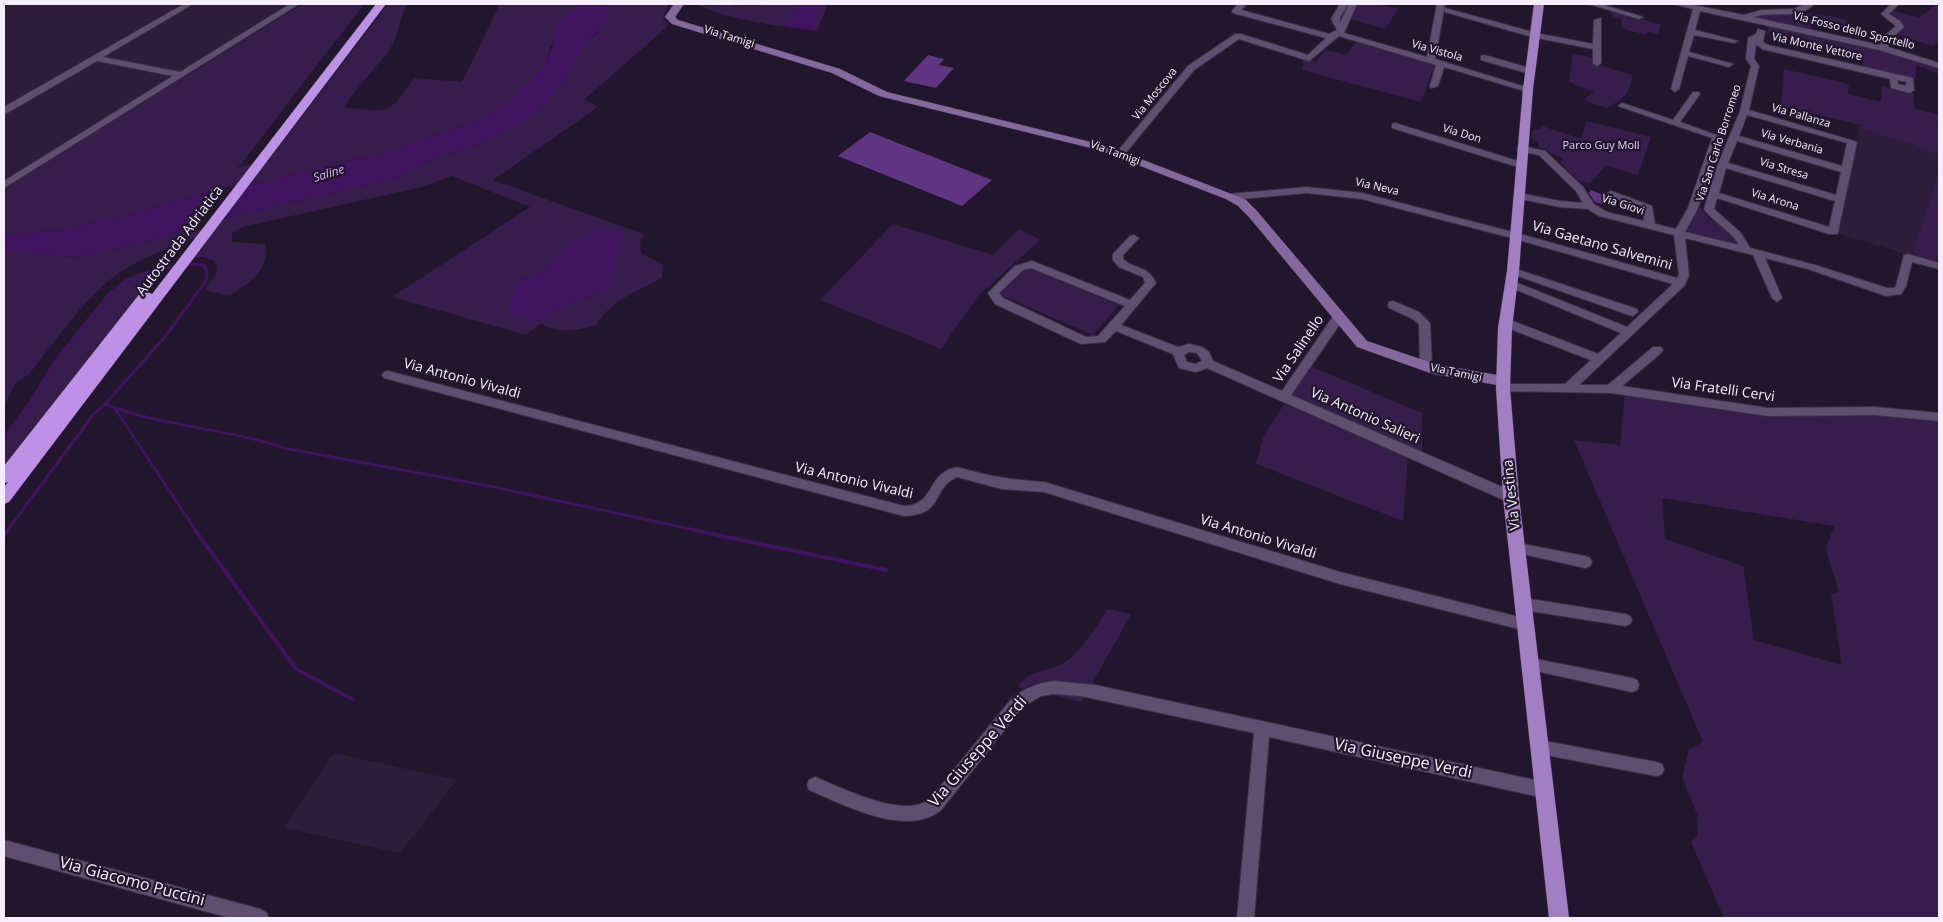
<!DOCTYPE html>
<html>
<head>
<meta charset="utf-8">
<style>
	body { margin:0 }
	#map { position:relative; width:1943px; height:922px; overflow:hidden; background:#22162d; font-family:"Open Sans",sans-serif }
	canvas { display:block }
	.frame { position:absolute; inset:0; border:5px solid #f6eefe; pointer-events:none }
</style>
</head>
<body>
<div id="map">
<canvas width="1943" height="922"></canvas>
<div class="frame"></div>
</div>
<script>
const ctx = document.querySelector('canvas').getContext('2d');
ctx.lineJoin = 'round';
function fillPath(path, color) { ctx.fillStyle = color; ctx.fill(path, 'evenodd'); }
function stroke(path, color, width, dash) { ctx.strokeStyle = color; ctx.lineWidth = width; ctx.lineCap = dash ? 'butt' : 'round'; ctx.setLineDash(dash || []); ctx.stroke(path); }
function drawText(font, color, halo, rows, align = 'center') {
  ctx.font = font + ' "Open Sans",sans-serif'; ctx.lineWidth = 4.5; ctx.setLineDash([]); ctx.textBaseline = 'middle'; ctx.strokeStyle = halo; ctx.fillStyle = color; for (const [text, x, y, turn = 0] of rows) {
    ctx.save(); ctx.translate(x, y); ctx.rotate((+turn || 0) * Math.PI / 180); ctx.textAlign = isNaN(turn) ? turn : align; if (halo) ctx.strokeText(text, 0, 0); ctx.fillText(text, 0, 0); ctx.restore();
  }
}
fillPath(new Path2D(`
	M 4,4 L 303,4 L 4,188 Z
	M 1860,129 L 1914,145 L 1939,155 L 1939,171 L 1913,256 L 1836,233 L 1844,192 Z
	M 334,753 L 457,780 L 400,853 L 284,828 Z`), '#2d1d3a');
fillPath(new Path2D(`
	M 303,4 L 364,4 L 238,168 L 270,158 L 388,4 L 408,4 C 399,16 400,34 390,49 C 375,69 357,87 344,107 C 388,112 389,116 414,78 L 462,82 L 500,4 L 580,4 L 550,48 L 547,61 L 535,77 L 498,109 L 477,120 L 384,153 L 336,163 L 248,186 L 200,194 L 130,214 L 55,231 L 4,234 L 4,188 Z
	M 606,4 L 668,4 L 663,19 L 669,25 L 585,99 L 598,107 L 493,180 L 646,235 L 640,240 L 641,253 L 663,265 L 662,278 C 638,291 611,300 596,325 C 579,330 557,335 541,323 L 526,335 L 392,297 L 530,207 L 452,176 L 422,187 L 242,227 L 232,233 L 232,242 L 265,244 C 269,273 250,281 230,296 L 205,290 L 215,276 L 217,267 L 214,261 L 203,257 L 192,258 L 211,231 C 180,245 143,255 115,276 C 82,301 55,342 29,374 L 15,384 L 4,408 L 4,250 L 60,257 L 84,256 L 136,245 L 243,214 L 390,180 L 413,172 L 422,164 L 492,140 L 539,111 L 558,90 L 585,45 L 598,32 L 609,10 ZM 570,244 L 610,290 L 571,303 L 538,322 L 516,282 L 544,271 Z
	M 697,4 L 713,6 L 732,4 L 734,6 L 798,4 L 784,26 L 812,29 L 822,4 L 828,4 L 817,31 C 785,27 725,20 697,4 Z
	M 1356,4 L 1378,4 L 1398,9 L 1385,29 L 1350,19 Z
	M 1936,4 L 1939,4 L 1939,42 L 1932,46 L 1894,33 L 1902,28 L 1888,17 L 1892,10 L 1919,18 Z
	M 1609,9 L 1661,25 L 1658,34 L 1648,32 L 1646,35 L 1621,28 L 1622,19 L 1613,17 Z
	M 1760,12 L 1818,14 L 1847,20 L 1846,27 L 1814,20 L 1810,30 L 1759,18 Z
	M 1771,23 L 1930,64 L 1939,67 L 1939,74 L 1916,65 L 1916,79 L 1863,67 L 1863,57 L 1830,50 L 1806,40 L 1766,33 Z
	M 1357,41 L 1435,64 L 1421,102 L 1302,70 L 1304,59 L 1316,61 L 1326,50 L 1346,55 Z
	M 1573,54 L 1596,58 L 1595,64 L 1632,75 C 1631,94 1622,100 1606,108 L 1583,100 L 1594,92 L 1569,82 Z
	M 1784,69 L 1849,84 L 1848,94 L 1881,102 L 1882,86 L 1913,92 L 1915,109 L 1939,114 L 1939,155 L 1914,145 L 1860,129 L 1860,125 L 1781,106 Z
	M 1587,121 L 1651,137 L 1638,175 L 1606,166 L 1590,183 L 1579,181 L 1560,162 L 1563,159 L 1539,147 L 1537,142 L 1531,139 L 1533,130 L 1541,129 L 1542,126 L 1581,139 Z
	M 1939,171 L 1939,265 L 1912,257 Z
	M 1698,205 L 1710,219 L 1725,227 L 1739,245 L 1687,231 Z
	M 893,224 L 993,255 L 1019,229 L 1040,240 L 978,296 L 941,349 L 820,300 Z
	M 1025,266 L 1119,305 L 1093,335 L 996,293 Z
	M 158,270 L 4,466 L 4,435 L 30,400 L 51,365 L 86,320 L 109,292 L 124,282 L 145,273 Z
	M 1310,366 L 1422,413 L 1422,452 L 1291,396 Z
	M 1625,394 L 1766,416 L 1893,415 L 1939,421 L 1939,918 L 1724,918 L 1691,842 L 1698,836 L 1697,814 L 1682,777 L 1689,749 L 1703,742 L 1574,440 L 1620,445 ZM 1662,498 L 1834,526 L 1826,549 L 1839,592 L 1831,594 L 1842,665 L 1754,640 L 1743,566 L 1665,539 Z
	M 1284,404 L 1408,457 L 1403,521 L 1256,464 L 1264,435 Z
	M 1108,609 L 1131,614 L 1082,702 L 1018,687 C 1032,667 1043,674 1062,664 C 1079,655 1097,625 1108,609 Z`), '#361d4b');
fillPath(new Path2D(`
	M 580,4 L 606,4 L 609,10 L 606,22 L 585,45 L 558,90 L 539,111 L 492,140 L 422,164 L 413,172 L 390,180 L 243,214 L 136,245 L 84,256 L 60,257 L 4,250 L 4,234 L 55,231 L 130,214 L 200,194 L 248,186 L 336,163 L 384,153 L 477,120 L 498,109 L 535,77 L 547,61 L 555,40 L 555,31 L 562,20 Z
	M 798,4 L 822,4 L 812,30 L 784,26 Z
	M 605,228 L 624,233 L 610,290 L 571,303 L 538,322 L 509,313 L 516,282 L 544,271 L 570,244 Z`), '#40135e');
fillPath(new Path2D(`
	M 247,184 L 219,225 L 188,232 L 222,188 Z`), '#22162d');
stroke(new Path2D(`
	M 187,264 L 204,265 L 207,272 L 206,281 L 164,338 L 105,404 C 162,427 226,428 284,448 L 489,486 L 700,531
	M 116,410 L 196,531
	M 4,440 L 24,414 L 61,353 L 123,282 L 145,273 L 176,266
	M 7,531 L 93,415 L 105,404`), '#40135e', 3);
stroke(new Path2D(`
	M 195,530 L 296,669 L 352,699
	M 693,530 L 886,570
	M 4,535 L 8,530`), '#40135e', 4);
fillPath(new Path2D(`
	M 928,55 L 944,59 L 939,65 L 954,68 L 936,88 L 904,81 Z
	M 870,132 L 992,180 L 962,206 L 838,156 Z
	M 1591,190 L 1606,196 L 1602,204 L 1595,202 L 1589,193 Z`), '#5f3581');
const street = new Path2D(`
	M 184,4 L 193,4 L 103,57 L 180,72 L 290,4 L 299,4 L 4,188 L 4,181 L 173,76 L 97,61 L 7,113 L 4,114 L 4,107 Z
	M 1238,4 L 1245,6 L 1241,10 L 1329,34 L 1337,30 L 1331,19 L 1340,4 L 1348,4 L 1340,17 L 1340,23 L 1349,4 L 1357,4 L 1344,33 L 1427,57 L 1437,4 L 1445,4 L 1435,59 L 1532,89 L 1528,92 L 1444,67 L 1438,86 L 1431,88 L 1430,86 L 1436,65 L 1339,36 L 1309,61 L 1239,39 L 1194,70 L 1123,156 L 1117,156 L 1117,152 L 1188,66 L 1235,34 L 1241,34 L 1308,55 L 1326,38 L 1233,13 L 1232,11 Z
	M 1589,4 L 1601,4 L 1643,17 L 1639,19 Z
	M 1674,4 L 1688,4 L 1744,15 L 1762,10 L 1794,9 L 1805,4 L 1814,4 C 1799,21 1772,10 1753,17 L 1880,45 L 1883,37 L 1896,26 L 1881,14 L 1891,4 L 1899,4 L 1889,14 L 1900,21 L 1904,27 L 1890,40 L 1888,47 L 1939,63 L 1939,68 L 1879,50 L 1700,11 L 1695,30 L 1738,41 L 1734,43 L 1694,35 L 1689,52 L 1733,64 L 1729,67 L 1688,56 L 1679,89 L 1675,92 L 1671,89 L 1693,9 Z
	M 1445,8 L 1536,33 L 1593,44 L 1594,20 L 1601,18 L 1601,63 L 1597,66 L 1593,63 L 1593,49 L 1532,37 L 1445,12 Z
	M 1758,29 L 1765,31 L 1763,42 L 1768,45 L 1913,78 L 1914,90 L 1910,93 L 1891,88 L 1890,79 L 1762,49 L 1756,44 L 1754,59 L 1759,66 L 1749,110 L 1857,142 L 1838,232 L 1837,234 L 1829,234 L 1717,198 L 1714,209 L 1741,233 L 1750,248 L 1815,265 L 1887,288 L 1894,288 L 1896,286 L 1904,255 L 1908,254 L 1939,263 L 1939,269 L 1912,262 L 1906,286 L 1901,294 L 1886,296 L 1808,269 L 1765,258 L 1782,298 L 1777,302 L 1772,298 L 1753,255 L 1685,238 L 1689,275 L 1685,285 L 1579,385 L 1608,385 L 1653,347 L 1661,347 L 1663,350 L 1661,353 L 1622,386 L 1768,408 L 1875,407 L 1939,413 L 1939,421 L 1875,415 L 1768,416 L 1611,393 L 1499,391 L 1497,388 L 1499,385 L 1503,384 L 1565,384 L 1591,360 L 1502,326 L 1500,323 L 1502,320 L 1510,320 L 1598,354 L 1621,333 L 1507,286 L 1506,284 L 1507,282 L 1515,282 L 1627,327 L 1673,284 L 1512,238 L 1362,199 L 1307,193 L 1230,200 L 1225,197 L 1230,194 L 1307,187 L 1362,193 L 1520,234 L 1677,278 L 1679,275 L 1674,235 L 1599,216 L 1588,209 L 1560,207 L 1516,198 L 1516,194 L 1519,193 L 1560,201 L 1583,203 L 1576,191 L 1539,155 L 1519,151 L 1517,149 L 1522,146 L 1545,151 L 1583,187 L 1594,204 L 1607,212 L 1644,221 L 1643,210 L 1606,194 L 1611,191 L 1614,192 L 1652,206 L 1655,224 L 1676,229 L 1688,208 L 1712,138 L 1618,106 L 1622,103 L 1673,120 L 1693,92 L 1699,92 L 1700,94 L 1680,122 L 1722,137 L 1698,208 L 1685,232 L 1739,245 C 1731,230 1714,223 1704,209 L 1718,164 L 1740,111 L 1751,66 L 1746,59 L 1748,38 L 1756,34 ZM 1898,80 L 1906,82 L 1906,86 L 1898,84 ZM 1747,115 L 1847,143 L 1842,166 L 1739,136 ZM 1737,141 L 1841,172 L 1836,195 L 1728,163 ZM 1726,168 L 1835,201 L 1829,227 L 1719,193 Z
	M 1484,55 L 1533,69 L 1534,71 L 1530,74 L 1481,60 L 1481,56 Z
	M 1395,123 L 1524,163 L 1526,165 L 1524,167 L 1518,167 L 1392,128 L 1392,124 Z
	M 1134,235 L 1139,238 L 1123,255 L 1123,259 C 1136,271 1147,264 1156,283 L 1121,325 L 1178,347 L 1189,344 L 1202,347 L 1209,352 L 1213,361 L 1282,391 L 1334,315 L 1342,315 L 1344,318 L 1342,321 L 1291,395 L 1516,493 L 1517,497 L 1516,501 L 1506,501 L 1207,368 L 1196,372 L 1179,368 L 1173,354 L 1116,331 L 1105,342 L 1081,344 L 995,304 L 988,293 L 1015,266 L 1032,261 L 1130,300 L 1145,283 L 1143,277 L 1119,267 L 1113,260 L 1113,254 L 1130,236 ZM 1031,268 L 1125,306 L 1098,336 L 1086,337 L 1003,298 L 999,293 L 1023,270 ZM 1189,352 L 1197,353 L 1202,361 L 1195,364 L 1187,362 L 1184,355 Z
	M 1513,268 L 1637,309 L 1638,312 L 1633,316 L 1629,315 L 1509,273 L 1508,271 Z
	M 1393,301 L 1419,312 L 1430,323 L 1432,367 L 1430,370 L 1426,371 L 1420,367 L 1419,324 L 1411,318 L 1389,308 L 1388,305 L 1389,302 Z
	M 388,371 L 904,506 C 935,505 926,476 953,468 C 959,466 966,470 972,471 C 997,478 1018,480 1044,482 L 1340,572 L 1527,619 L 1532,621 L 1534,625 L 1532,629 L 1527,631 L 1340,584 L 1044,492 L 1002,489 L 957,477 C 931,488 945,515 904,516 L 384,378 L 382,375 L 384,372 Z
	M 1518,543 L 1585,556 L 1590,558 L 1592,562 L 1590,566 L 1585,568 L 1518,553 L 1513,552 L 1511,548 L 1513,544 Z
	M 1524,598 L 1625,614 L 1630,616 L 1632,620 L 1630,624 L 1625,626 L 1524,610 L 1519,608 L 1517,604 L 1519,600 Z
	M 1531,658 L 1632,678 L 1637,680 L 1639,685 L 1637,690 L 1632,692 L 1531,670 L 1526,669 L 1524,664 L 1526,659 Z
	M 1054,681 L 1095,685 L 1544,782 L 1550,785 L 1552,790 L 1550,795 L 1544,798 L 1269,737 L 1254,918 L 1237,918 L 1254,733 L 1081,696 L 1054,694 L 1041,696 L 1023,707 L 942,809 C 909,839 844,805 809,790 L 807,785 L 809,780 L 815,777 C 842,788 905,820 930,799 L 1013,697 C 1026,688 1038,683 1054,681 Z
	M 1540,740 L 1656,762 L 1662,764 L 1664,769 L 1662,774 L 1656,776 L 1540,754 L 1535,752 L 1532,747 L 1535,742 Z
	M 4,840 L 260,909 L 266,912 L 269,918 L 230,918 L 4,856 Z`);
const secondary = new Path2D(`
	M 674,4 L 684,4 L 675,17 L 678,20 L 840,69 L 887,92 L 1107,146 L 1234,195 L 1246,200 L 1257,211 L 1367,341 L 1435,364 L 1503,376 L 1508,378 L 1510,381 L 1508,384 L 1503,386 L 1433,374 L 1357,347 L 1249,217 L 1238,206 L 1226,199 L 1099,150 L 879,96 L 832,73 L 672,24 L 665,17 Z`);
const primary = new Path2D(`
	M 1534,4 L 1544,4 L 1533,89 L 1519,271 L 1512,328 L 1510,388 L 1519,497 L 1569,918 L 1549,918 L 1503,497 L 1496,388 L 1498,328 L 1507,271 L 1523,89 Z`);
const highway = new Path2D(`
	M 376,4 L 386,4 L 9,502 L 4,504 L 4,487 L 8,482 L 4,483 L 4,466 L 141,292 L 146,291 L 152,294 Z`);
stroke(street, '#3b3046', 2);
stroke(secondary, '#3b3046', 1);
stroke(primary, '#3b3046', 1);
stroke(highway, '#3b3046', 1);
fillPath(street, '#5f4e6f');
fillPath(secondary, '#85699e');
fillPath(primary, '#a27ec3');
fillPath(highway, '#bd91e5');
drawText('11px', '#f6eefe', '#22162d', [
	["Via Fosso dello Sportello",1854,31,14],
	["Via Tamigi",729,37,17],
	["Via Monte Vettore",1817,47,13],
	["Via Vistola",1437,51,16],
	["Via Moscova",1155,94,-51],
	["Via Pallanza",1801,116,16],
	["Via Don",1462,134,17],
	["Via Verbania",1792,142,16],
	["Via San Carlo Borromeo",1719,143,-72],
	["Via Tamigi",1115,153,20],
	["Via Stresa",1784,169,17],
	["Via Neva",1377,187,13],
	["Via Arona",1775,200,17],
	["Via Giovi",1623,205,18],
	["Via Tamigi",1456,373,12]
]);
drawText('11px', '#e2ccf7', '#22162d', [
	["Parco Guy Moll",1601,146]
]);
drawText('italic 12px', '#d4b3f3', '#22162d', [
	["Saline",329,174,-17]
]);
drawText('14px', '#f6eefe', '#22162d', [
	["Autostrada Adriatica",180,241,-53],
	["Via Gaetano Salvemini",1602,246,16],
	["Via Salinello",1299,349,-56],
	["Via Antonio Vivaldi",462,379,15],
	["Via Fratelli Cervi",1723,390,8],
	["Via Antonio Salieri",1365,416,24],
	["Via Antonio Vivaldi",854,481,13],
	["Via Vestina",1512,495,-96],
	["Via Antonio Vivaldi",1258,537,17]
]);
drawText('16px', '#f6eefe', '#22162d', [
	["Via Giuseppe Verdi",978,752,-49],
	["Via Giuseppe Verdi",1403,759,12],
	["Via Giacomo Puccini",132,882,15]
]);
</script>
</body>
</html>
